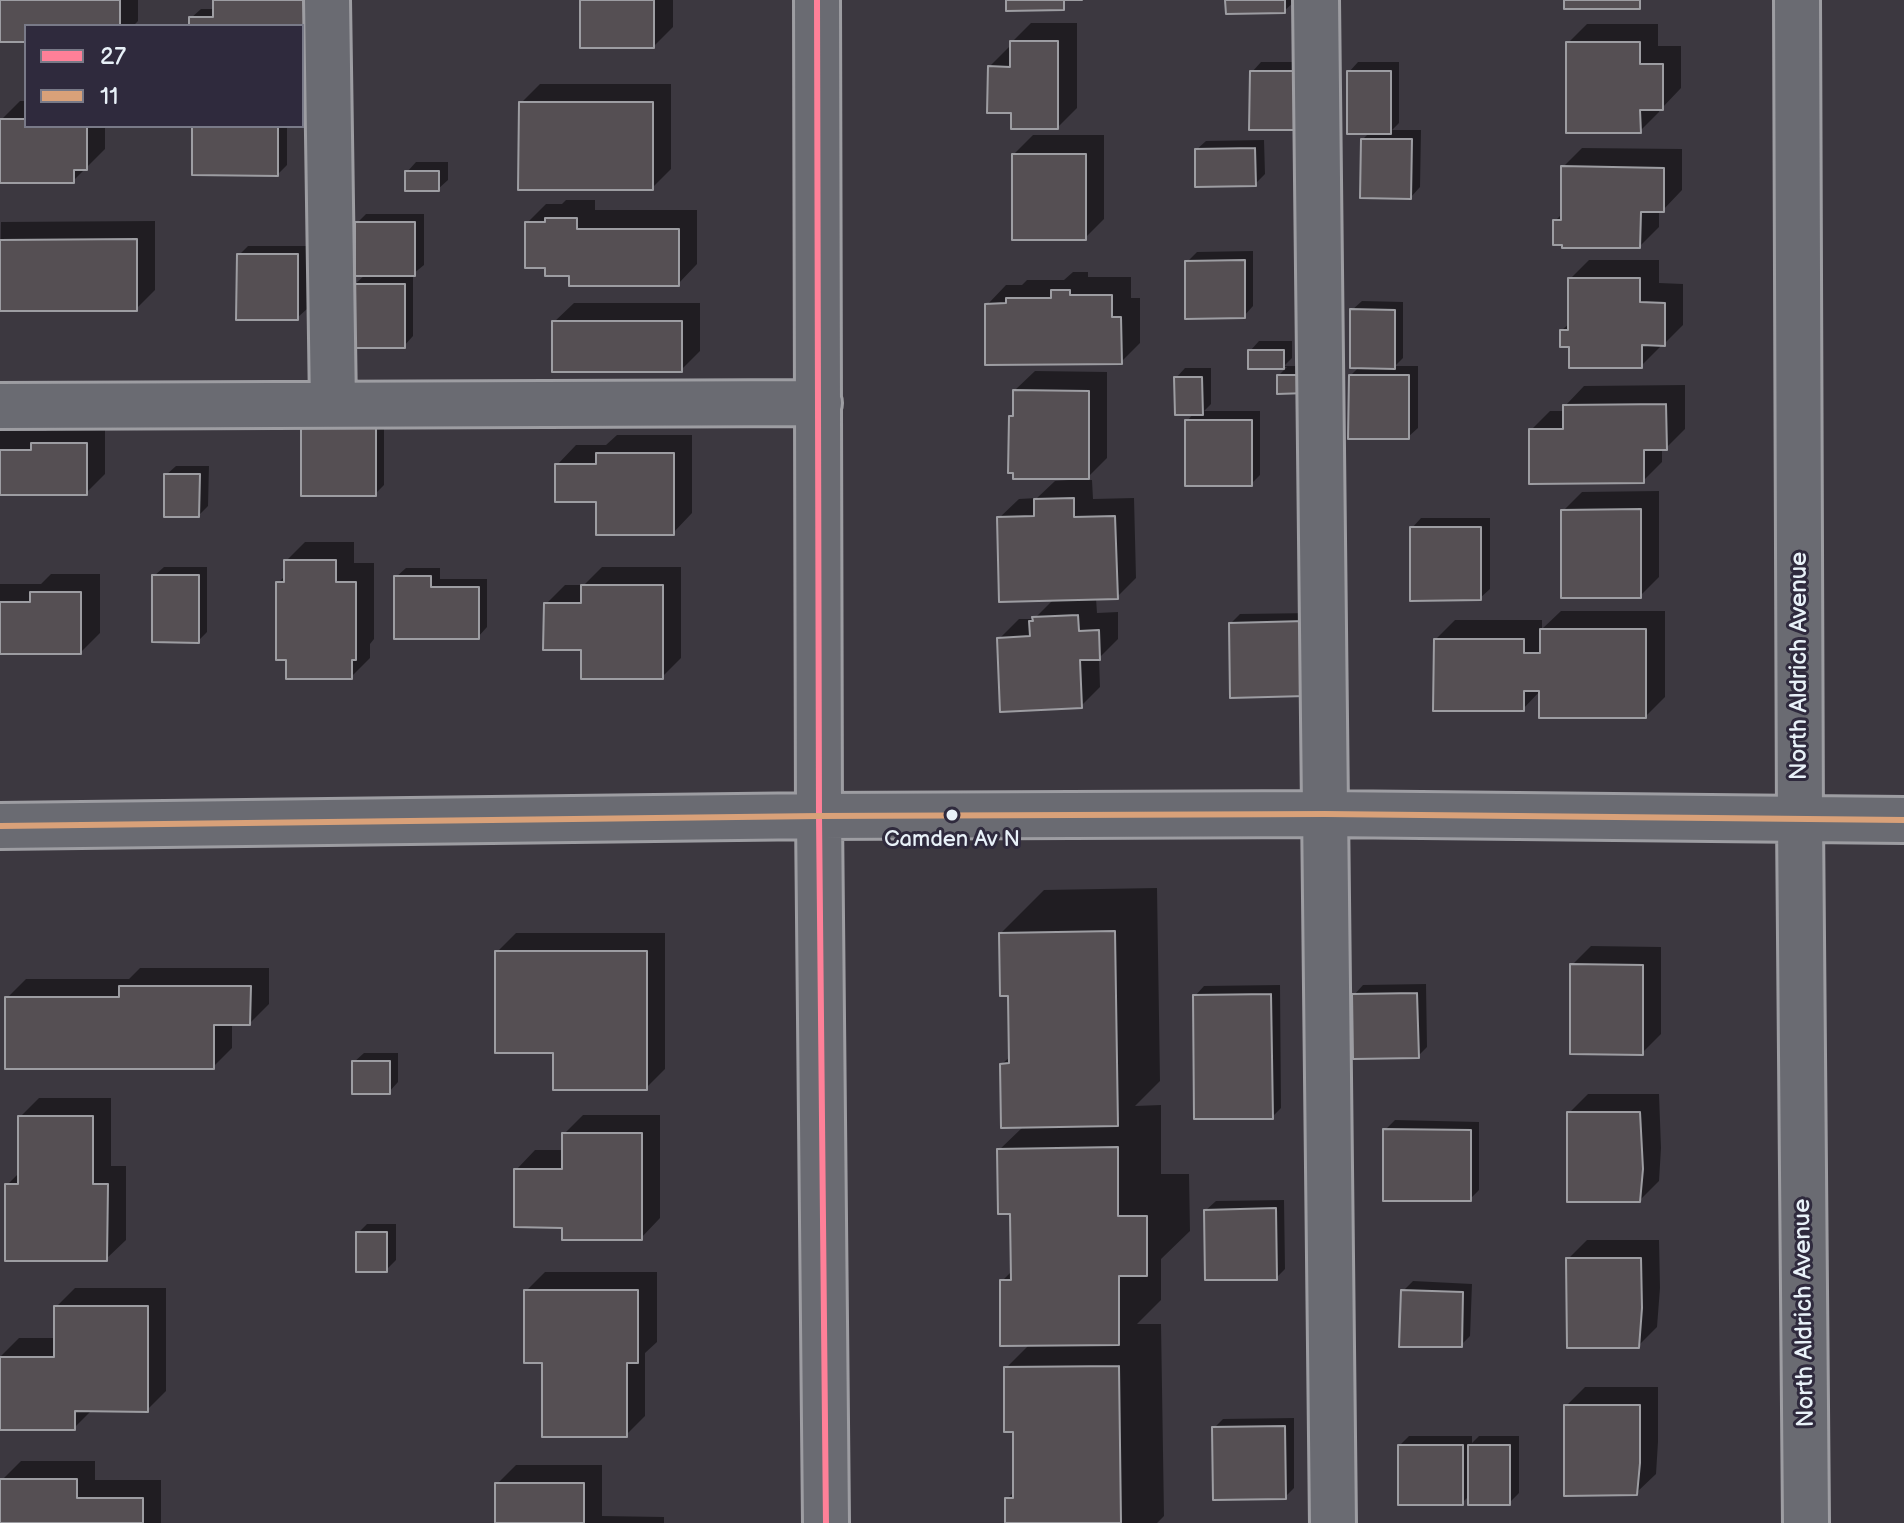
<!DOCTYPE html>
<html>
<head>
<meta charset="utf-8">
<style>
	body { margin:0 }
	#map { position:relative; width:1904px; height:1523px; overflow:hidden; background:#3c3840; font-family:"Balsamiq Sans",sans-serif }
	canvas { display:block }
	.legend { position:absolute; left:24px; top:24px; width:280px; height:104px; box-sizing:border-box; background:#2f2a3d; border:2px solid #797a88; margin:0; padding:10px 14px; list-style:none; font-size:24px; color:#e8f1f8 }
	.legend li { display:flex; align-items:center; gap:16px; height:40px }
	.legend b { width:40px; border:2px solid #797a88 }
</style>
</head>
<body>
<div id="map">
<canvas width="1904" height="1523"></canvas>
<ul class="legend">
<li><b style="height:10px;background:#ff8098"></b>27</li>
<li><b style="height:10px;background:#d9a179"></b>11</li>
</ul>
</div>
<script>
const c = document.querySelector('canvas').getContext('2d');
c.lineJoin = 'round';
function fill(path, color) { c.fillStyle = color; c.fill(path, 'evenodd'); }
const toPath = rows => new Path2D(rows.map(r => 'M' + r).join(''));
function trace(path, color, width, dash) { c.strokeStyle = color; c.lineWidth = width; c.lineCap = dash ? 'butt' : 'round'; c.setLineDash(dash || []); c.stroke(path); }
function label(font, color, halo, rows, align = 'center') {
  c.font = font + ' "Balsamiq Sans",sans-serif'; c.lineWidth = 6; c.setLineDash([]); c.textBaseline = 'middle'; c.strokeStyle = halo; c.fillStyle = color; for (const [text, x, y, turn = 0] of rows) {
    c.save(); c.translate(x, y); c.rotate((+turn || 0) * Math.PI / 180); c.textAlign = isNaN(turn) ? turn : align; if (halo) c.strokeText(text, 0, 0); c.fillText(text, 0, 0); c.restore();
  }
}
fill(toPath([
	[0,0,138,0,138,21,133,26,26,26,26,40,0,40],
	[215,0,316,0,302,54,302,26,191,26,191,18,201,9,215,9],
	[582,0,673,0,673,27,654,46],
	[1227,0,1294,0,1294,2,1284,11],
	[1031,23,1077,23,1077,108,1058,127,1013,111,990,66,1009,47,1012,47,1012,42],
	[1587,24,1658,24,1658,46,1681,46,1681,88,1662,108,1659,108,1659,112,1640,131,1568,43],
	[1261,62,1307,62,1307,119,1252,72],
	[1358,62,1399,62,1399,123,1392,130,1421,130,1420,187,1411,197,1363,139,1370,132,1349,72],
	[540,84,671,84,671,169,652,188,521,103],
	[20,101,26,101,26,126,105,126,105,149,73,181,0,125,1,120],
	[194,126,287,126,287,165,278,174],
	[1033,135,1104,135,1104,219,1085,238,1014,154],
	[1264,140,1265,174,1255,184,1196,150,1206,141],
	[1582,148,1682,149,1682,190,1663,210,1659,210,1659,227,1640,246,1555,221,1563,213,1563,167],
	[416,162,448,162,448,180,438,189,407,172],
	[566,200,595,200,595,210,697,210,697,264,678,284,571,274,547,266,527,223,546,204,562,204],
	[366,214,424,214,424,265,413,274,413,336,404,346,354,285,366,274,357,223],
	[155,221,155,290,136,309,0,309,1,222],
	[248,246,307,246,307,309,297,318,239,255],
	[1253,251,1253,306,1244,316,1187,262,1197,252],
	[1589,260,1659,260,1659,283,1683,284,1683,325,1664,344,1660,343,1660,347,1641,366,1571,345,1562,330,1570,323,1570,279],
	[1073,272,1088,272,1088,277,1131,277,1131,298,1140,298,1140,343,1121,362,987,305,1006,285,1022,285,1027,280,1064,280],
	[1362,301,1403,302,1403,358,1395,366,1418,366,1418,428,1408,437,1351,375,1360,366,1352,310],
	[574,303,700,303,700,351,681,370,554,322],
	[1259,341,1292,341,1292,358,1284,366,1315,366,1316,382,1279,375,1287,367,1250,367,1250,351],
	[1185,368,1211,368,1211,404,1204,411,1260,411,1260,475,1251,484,1187,421,1194,413,1176,378],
	[1035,371,1107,372,1107,458,1085,480,1092,480,1093,499,1134,498,1136,578,1117,597,1096,598,1097,613,1118,612,1118,639,1099,658,1100,687,1081,706,1000,638,1019,619,1034,619,1054,599,999,518,1019,499,1037,498,1055,481,1069,480,1069,477,1011,417,1015,413,1015,390],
	[1685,385,1685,429,1666,448,1662,448,1662,462,1643,481,1531,430,1550,411,1565,411,1565,406,1584,386],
	[384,418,384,485,375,494,303,494],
	[52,425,105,425,105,474,86,493,0,493,0,431,46,431],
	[617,435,692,435,692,513,673,533,598,500,557,465,576,445,606,445],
	[176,466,209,466,208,506,199,515,166,475],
	[1659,491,1659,577,1640,596,1563,511,1582,492],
	[1421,518,1490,518,1490,589,1480,598,1412,528],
	[305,542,354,542,354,563,374,563,374,639,370,644,370,658,351,677,278,583,286,575,286,561],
	[164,567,207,567,207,632,198,641,154,576],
	[602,567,681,567,681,658,662,677,583,648,546,604,565,585,584,585],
	[406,568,440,568,440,579,487,579,487,627,478,637,396,577],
	[51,574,100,574,100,633,81,652,0,652,0,584,41,584],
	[1561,611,1665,611,1665,697,1646,716,1541,690,1523,709,1436,639,1455,620,1542,620,1542,629],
	[1313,613,1315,684,1231,623,1240,614],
	[1157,888,1160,1081,1135,1106,1161,1105,1161,1174,1189,1174,1190,1231,1161,1259,1161,1300,1137,1324,1161,1324,1164,1516,1157,1523,1007,1523,1007,1499,1015,1491,1015,1430,1006,1368,1030,1344,1002,1281,1013,1270,1012,1212,999,1150,1024,1126,1002,1064,1011,1056,1010,994,1001,933,1044,890],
	[516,933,665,933,665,1069,646,1088,497,952],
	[1591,946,1661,947,1661,1034,1642,1053,1572,965],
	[140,968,269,968,269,1004,250,1023,232,1023,232,1048,213,1067,7,998,26,979,129,979],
	[1426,984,1427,1047,1418,1056,1354,995,1363,985],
	[1280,985,1281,1108,1272,1117,1195,996,1204,986],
	[364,1053,398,1053,398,1082,389,1092,354,1062],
	[1588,1094,1659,1094,1661,1148,1659,1181,1640,1200,1569,1113],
	[39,1098,111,1098,111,1166,126,1166,126,1240,106,1259,7,1185,20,1172,20,1117],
	[583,1115,660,1115,660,1218,641,1238,564,1226,516,1170,535,1150,564,1150,564,1134],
	[1395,1120,1479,1122,1479,1190,1470,1199,1385,1130],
	[1284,1200,1285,1269,1276,1278,1206,1210,1216,1201],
	[367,1224,396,1224,396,1260,386,1270,358,1233],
	[1587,1240,1659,1240,1660,1288,1657,1327,1638,1346,1568,1259],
	[545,1272,657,1272,657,1342,645,1353,645,1416,626,1435,544,1361,526,1291],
	[1413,1281,1472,1284,1470,1336,1461,1345,1403,1291],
	[75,1288,166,1288,166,1391,147,1410,92,1410,74,1428,0,1428,0,1357,19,1338,56,1338,56,1307],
	[1585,1387,1658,1387,1658,1442,1656,1474,1636,1493,1566,1406],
	[1294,1418,1294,1488,1285,1497,1214,1428,1223,1419],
	[1409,1436,1472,1436,1472,1443,1479,1436,1519,1436,1519,1493,1509,1503,1470,1495,1462,1503,1400,1445],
	[21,1461,95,1461,95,1480,161,1480,161,1523,2,1523,2,1480],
	[516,1465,602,1465,602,1516,664,1517,664,1523,497,1523,497,1484]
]), '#0007');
const building = toPath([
	[0,0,120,0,120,26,26,26,26,42,0,42,0,0],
	[213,0,307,0,307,56,302,56,302,26,189,26,189,17,213,17,213,0],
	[580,0,654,0,654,48,580,48,580,0],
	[1006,0,1082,0,1064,0,1064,10,1006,11,1006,0],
	[1225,0,1285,0,1285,13,1226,14,1225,0],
	[1564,0,1640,0,1640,9,1564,9,1564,0],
	[1010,41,1058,41,1058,129,1011,129,1011,113,987,113,988,66,1010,67,1010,41],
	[1566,42,1640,42,1640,64,1663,64,1663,110,1640,110,1641,133,1566,133,1566,42],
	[1250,71,1299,71,1299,130,1249,130,1250,71],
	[1347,71,1391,71,1391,134,1347,134,1347,71],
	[519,102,653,102,653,190,518,190,519,102],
	[0,119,26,119,26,126,87,126,87,170,74,170,74,183,0,183,0,119],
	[192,126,278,126,278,176,192,175,192,126],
	[1361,139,1412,139,1411,199,1360,198,1361,139],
	[1255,148,1256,186,1195,187,1195,149,1255,148],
	[1012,154,1086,154,1086,240,1012,240,1012,154],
	[1561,166,1664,168,1664,212,1641,212,1640,248,1562,248,1562,245,1553,245,1553,220,1561,220,1561,166],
	[405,171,439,171,439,191,405,191,405,171],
	[545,218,577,218,577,229,679,229,679,286,569,286,569,276,545,276,545,268,525,268,525,222,545,222,545,218],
	[355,222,415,222,415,276,355,276,355,222],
	[137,239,137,311,0,311,0,240,137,239],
	[237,254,298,254,298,320,236,320,237,254],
	[1245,260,1245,318,1185,319,1185,261,1245,260],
	[1568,278,1640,278,1640,302,1665,303,1665,346,1642,345,1642,368,1569,368,1569,347,1560,347,1560,330,1568,330,1568,278],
	[352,284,405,284,405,348,352,348,352,284],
	[1051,290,1070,290,1070,295,1112,295,1112,317,1121,317,1122,364,985,365,985,304,1006,303,1006,298,1051,298,1051,290],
	[1350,309,1395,310,1395,369,1350,368,1350,309],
	[552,321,682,321,682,372,552,372,552,321],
	[1248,350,1284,350,1284,369,1248,369,1248,350],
	[1277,375,1306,375,1307,393,1277,394,1277,375],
	[1349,375,1409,375,1409,439,1348,439,1349,375],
	[1174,377,1202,377,1203,415,1175,415,1174,377],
	[1013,390,1089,391,1089,479,1013,479,1013,473,1008,473,1009,416,1013,416,1013,390],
	[1666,404,1667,450,1644,450,1644,483,1529,484,1529,429,1563,429,1563,405,1666,404],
	[1185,420,1252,420,1252,486,1185,486,1185,420],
	[301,426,376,426,376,496,301,496,301,426],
	[31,443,87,443,87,495,0,495,0,450,31,450,31,443],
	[596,453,674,453,674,535,596,535,596,502,555,502,555,464,596,464,596,453],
	[164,474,200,474,199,517,164,517,164,474],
	[1074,498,1074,517,1115,516,1118,599,999,602,997,517,1034,516,1034,499,1074,498],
	[1641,509,1641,598,1561,598,1561,510,1641,509],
	[1410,527,1481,527,1481,600,1410,601,1410,527],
	[284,560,336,560,336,582,356,582,356,660,352,660,352,679,286,679,286,660,276,660,276,582,284,582,284,560],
	[152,575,199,575,199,643,152,642,152,575],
	[394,576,431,576,431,587,479,587,479,639,394,639,394,576],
	[581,585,663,585,663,679,581,679,581,650,543,650,544,603,581,603,581,585],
	[30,592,81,592,81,654,0,654,0,602,30,602,30,592],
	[1078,615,1079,631,1099,630,1100,660,1080,660,1082,708,1000,712,997,638,1030,636,1029,621,1033,621,1032,617,1078,615],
	[1305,621,1306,696,1230,698,1229,623,1305,621],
	[1540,629,1646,629,1646,718,1539,718,1539,691,1524,691,1524,711,1433,711,1434,639,1524,639,1524,653,1540,653,1540,629],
	[1115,931,1118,1126,1001,1128,1000,1064,1009,1063,1008,996,1000,996,999,933,1115,931],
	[495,951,647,951,647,1090,553,1090,553,1053,495,1053,495,951],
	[1570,964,1643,965,1643,1055,1570,1054,1570,964],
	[119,986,251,986,250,1025,214,1025,214,1069,5,1069,5,997,119,997,119,986],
	[1417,993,1419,1058,1353,1059,1352,994,1417,993],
	[1271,994,1273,1119,1194,1119,1193,995,1271,994],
	[352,1061,390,1061,390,1094,352,1094,352,1061],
	[1567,1112,1640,1112,1643,1169,1640,1202,1567,1202,1567,1112],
	[18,1116,93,1116,93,1184,108,1184,107,1261,5,1261,5,1184,18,1184,18,1116],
	[1383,1129,1471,1130,1471,1201,1383,1201,1383,1129],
	[562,1133,642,1133,642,1240,562,1240,562,1228,514,1227,514,1169,562,1169,562,1133],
	[1118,1147,1118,1216,1147,1216,1147,1276,1119,1276,1119,1345,1000,1346,1000,1280,1011,1280,1010,1214,998,1214,997,1149,1118,1147],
	[1276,1208,1277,1280,1205,1280,1204,1210,1276,1208],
	[356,1232,387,1232,387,1272,356,1272,356,1232],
	[1566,1258,1641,1258,1642,1308,1639,1348,1567,1348,1566,1258],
	[524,1290,638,1290,638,1363,627,1363,627,1437,542,1437,542,1363,524,1363,524,1290],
	[1401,1290,1463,1292,1462,1347,1399,1347,1401,1290],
	[54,1306,148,1306,148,1412,75,1411,75,1430,0,1430,0,1357,54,1357,54,1306],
	[1119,1366,1121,1523,1005,1523,1005,1498,1013,1498,1013,1432,1004,1432,1004,1367,1119,1366],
	[1564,1405,1640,1405,1640,1463,1637,1495,1564,1496,1564,1405],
	[1285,1426,1286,1499,1213,1500,1212,1427,1285,1426],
	[1398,1445,1463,1445,1463,1505,1398,1505,1398,1445],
	[1468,1445,1510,1445,1510,1505,1468,1505,1468,1445],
	[0,1479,77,1479,77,1498,143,1498,143,1523,0,1523,0,1479],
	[495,1483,584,1483,584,1523,495,1523,495,1483]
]);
fill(building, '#554f53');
trace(building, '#9d9da2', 2);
const minor = toPath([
	[327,0,333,405],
	[817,0,819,816,826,1523],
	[1316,0,1333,1523],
	[1797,0,1800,820,1806,1523],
	[0,406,819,403],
	[0,826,819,816,1325,814,1904,820]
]);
trace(minor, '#9d9da2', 50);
trace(minor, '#6a6b72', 44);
trace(toPath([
	[817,0,819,816,826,1523]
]), '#ff8098', 6);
trace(toPath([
	[0,826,819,816,1325,814,1904,820]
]), '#d9a179', 6);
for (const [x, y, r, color] of [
	[952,815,7,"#e8f1f8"]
]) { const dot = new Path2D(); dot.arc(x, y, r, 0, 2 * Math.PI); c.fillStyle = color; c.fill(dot); trace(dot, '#2f2a3d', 3); }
label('22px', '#e8f1f8', '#2f2a3d', [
	["Camden Av N",952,840]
]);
label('24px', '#e8f1f8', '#2f2a3d', [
	["North Aldrich Avenue",1800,666,-90],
	["North Aldrich Avenue",1805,1313,-91]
]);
</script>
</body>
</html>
